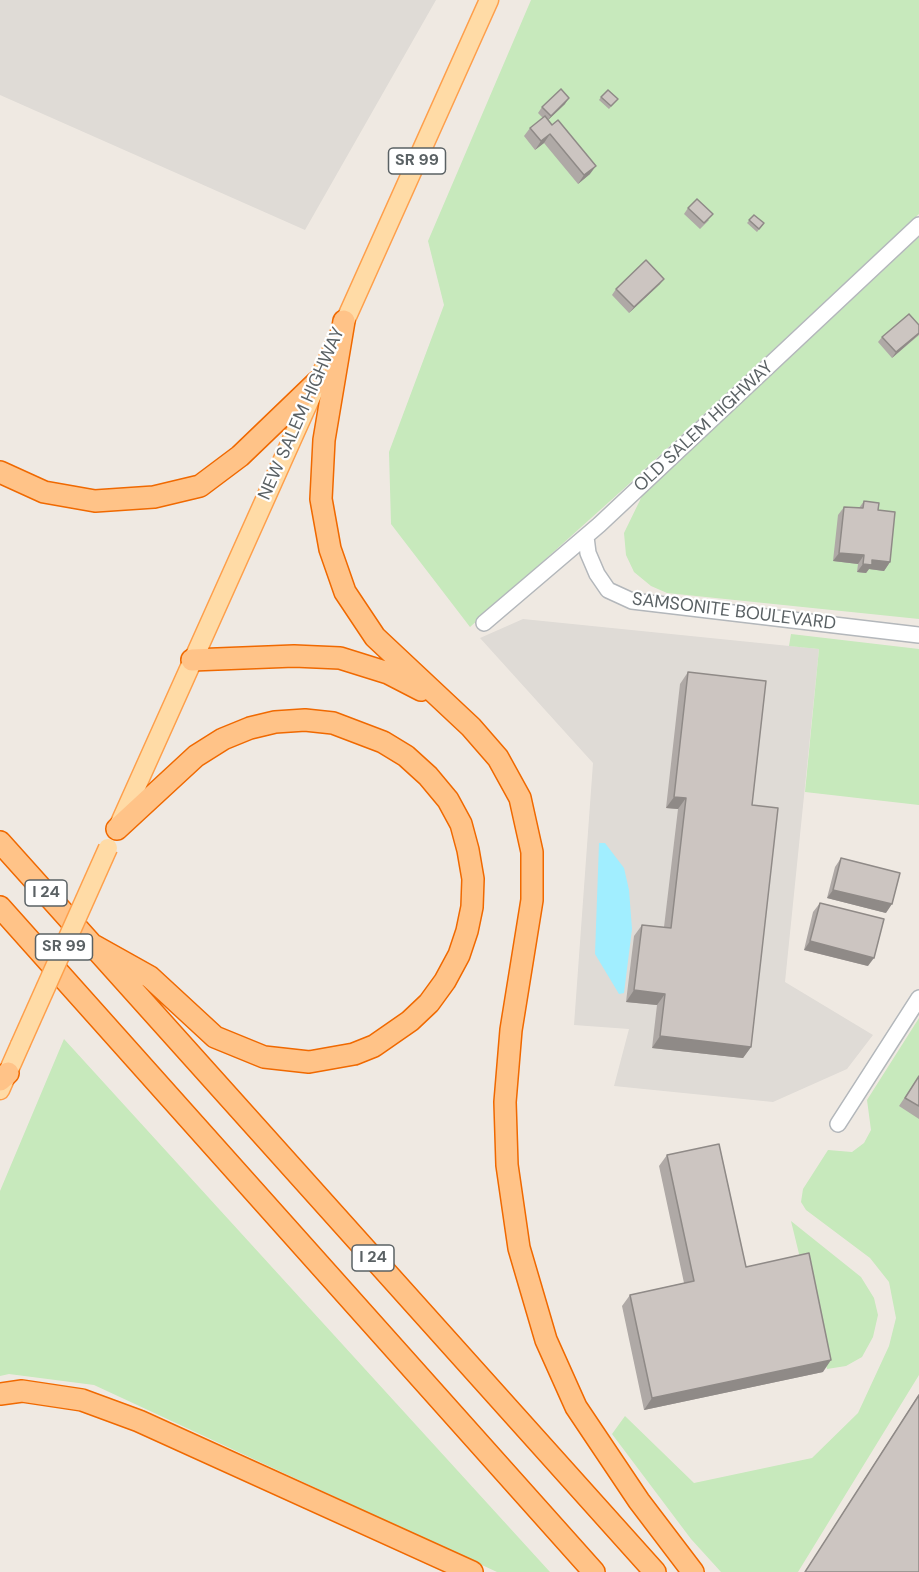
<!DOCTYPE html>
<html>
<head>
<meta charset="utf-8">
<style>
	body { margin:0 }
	canvas { display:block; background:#efe9e2 }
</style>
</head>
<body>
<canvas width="919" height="1572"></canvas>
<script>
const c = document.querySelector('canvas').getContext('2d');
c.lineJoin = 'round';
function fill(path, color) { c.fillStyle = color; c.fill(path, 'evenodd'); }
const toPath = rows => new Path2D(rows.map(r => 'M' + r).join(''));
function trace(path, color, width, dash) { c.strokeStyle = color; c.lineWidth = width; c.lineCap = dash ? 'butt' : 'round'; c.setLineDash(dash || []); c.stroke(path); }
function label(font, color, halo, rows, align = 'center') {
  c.font = font + ' "DM Sans",sans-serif'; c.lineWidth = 4.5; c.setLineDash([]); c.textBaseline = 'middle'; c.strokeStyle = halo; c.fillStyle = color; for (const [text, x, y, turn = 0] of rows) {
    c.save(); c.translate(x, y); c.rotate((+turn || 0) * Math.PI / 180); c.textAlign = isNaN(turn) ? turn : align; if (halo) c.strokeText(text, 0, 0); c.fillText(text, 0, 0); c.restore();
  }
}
fill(toPath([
	[0,0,436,0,305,230,0,95],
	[523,619,819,649,785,982,873,1035,847,1069,773,1102,614,1086,629,1029,574,1025,593,763,480,638]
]), '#dfdbd6');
fill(toPath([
	[531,0,919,0,919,214,629,484,470,627,391,524,389,452,444,305,428,241],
	[919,237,919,619,667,593,651,586,634,572,626,555,624,533,642,496],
	[791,634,919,649,919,805,805,792,819,649,789,646],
	[919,1018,919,1375,798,1572,721,1572,691,1539,612,1434,625,1416,694,1483,812,1458,858,1413,889,1346,896,1318,889,1282,870,1258,806,1210,801,1202,803,1189,828,1150,852,1152,864,1143,871,1130,867,1100],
	[64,1039,550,1572,497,1572,94,1385,9,1374,0,1376,0,1191],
	[791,1221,861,1277,874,1298,878,1315,873,1337,862,1357,846,1366,827,1369]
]), '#c7e9bc');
fill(toPath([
	[599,843,605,843,624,868,629,890,632,929,624,993,619,994,595,954]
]), '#a1eeff');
const minor = toPath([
	[586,537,588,553,597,574,608,590,632,601,919,635],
	[484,623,599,525,919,225],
	[838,1124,919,998]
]);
const major = toPath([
	[119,825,489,0],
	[0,1090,20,1045]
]);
const highway = toPath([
	[344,321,324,440,321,499,330,549,345,592,375,637,471,727,498,758,520,798,532,852,532,900,511,1030,505,1102,507,1165,519,1248,546,1340,576,1407,639,1501,693,1572],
	[0,472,44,492,95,501,154,497,200,486,240,456,317,382],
	[192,660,294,656,340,658,388,673,421,690],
	[0,842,655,1572],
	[0,907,594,1572],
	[91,944,150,977,215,1037,264,1057,309,1062,354,1054,374,1046,410,1021,429,1003,445,981,459,955,467,931,472,907,473,879,468,850,461,824,448,800,428,776,406,756,383,742,333,723,305,720,275,722,250,728,223,739,196,756,117,829],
	[0,1080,8,1073],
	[0,1394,22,1391,82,1400,139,1421,472,1572]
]);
trace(minor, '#b3b7bb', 18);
trace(major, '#fe9f4b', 21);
trace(highway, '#f06900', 24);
trace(minor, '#fff', 15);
trace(major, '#ffdba6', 18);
trace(highway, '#ffc388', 21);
const majorBridge = toPath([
	[20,1045,108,848]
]);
trace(majorBridge, '#fe9f4b', 21, []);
trace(majorBridge, '#ffdba6', 18);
fill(toPath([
	[601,97,618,99,609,109,599,100],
	[565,104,548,120,590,174,578,184,544,143,535,150,524,136,530,128,543,118,538,113,542,107],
	[688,208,709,220,700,229,684,214],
	[754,215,764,223,757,232,747,223],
	[660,284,629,313,612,295,616,289],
	[919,325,919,335,892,358,878,342,882,337],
	[864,501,878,510,890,562,884,571,869,569,866,573,857,572,858,564,833,561,838,515,844,507,859,508],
	[688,672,752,805,751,1047,743,1058,652,1048,657,1005,626,1002,634,936,642,925,664,927,678,809,666,808,680,684],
	[841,858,886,913,827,898,835,867],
	[820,903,868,966,804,950,813,912],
	[919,1076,919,1119,899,1106],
	[667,1155,746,1267,823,1372,644,1410,622,1306,630,1295,684,1283,659,1166],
	[919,1394,919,1572,805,1572]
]), '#afa9a6');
fill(toPath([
	[569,98,565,104,546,122,551,116],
	[550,134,544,143,535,150,541,141],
	[596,166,590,174,578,184,584,175],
	[664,279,660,284,629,313,634,307],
	[919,333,918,335,892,358,896,352],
	[839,553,864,555,858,564,833,561],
	[872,560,890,562,884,571,869,569,866,573,857,572,863,564],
	[674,797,686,798,678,809,666,808],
	[833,890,892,904,886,913,827,898],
	[810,941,874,958,868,966,804,950],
	[634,990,665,994,657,1005,626,1002],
	[660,1036,751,1047,743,1058,652,1048],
	[831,1360,823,1372,644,1410,652,1398]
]), '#8f8a87');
const building = toPath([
	[561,89,569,98,551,116,542,107,561,89],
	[608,90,618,99,611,106,601,97,608,90],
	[545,116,552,125,558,120,596,166,584,175,550,134,541,141,530,128,545,116],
	[697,199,713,214,704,223,688,208,697,199],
	[754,215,764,223,759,229,749,220,754,215],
	[646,260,664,279,634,307,616,289,646,260],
	[909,314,919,325,919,333,896,352,882,337,909,314],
	[864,501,879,503,878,510,895,512,890,562,872,560,872,565,863,564,864,555,839,553,844,507,863,508,864,501],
	[688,672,766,681,752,805,778,808,751,1047,660,1036,665,994,634,990,642,925,671,928,686,798,674,797,688,672],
	[841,858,900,873,892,904,833,890,841,858],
	[820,903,884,919,874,958,810,941,820,903],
	[919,1076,919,1106,905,1098,919,1076],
	[719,1144,746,1267,809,1253,831,1360,652,1398,630,1295,694,1281,667,1155,719,1144],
	[919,1395,919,1572,805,1572,919,1395]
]);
fill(building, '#ccc5c1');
trace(building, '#8f8a87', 1.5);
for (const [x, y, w] of [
	[417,161,57],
	[46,893,42],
	[64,947,57],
	[373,1258,42]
]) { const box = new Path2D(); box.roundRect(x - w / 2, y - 13, w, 26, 4.5); c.fillStyle = '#fff'; c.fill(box); trace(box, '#5a6164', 1.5); }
label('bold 16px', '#5a6164', null, [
	["SR 99",417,161],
	["I 24",46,893],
	["SR 99",64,947],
	["I 24",373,1258]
]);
label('18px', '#5a6164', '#fff', [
	["NEW SALEM HIGHWAY",302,414,-66],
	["OLD SALEM HIGHWAY",704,427,-43],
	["SAMSONITE BOULEVARD",734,612,7]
]);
</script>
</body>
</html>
